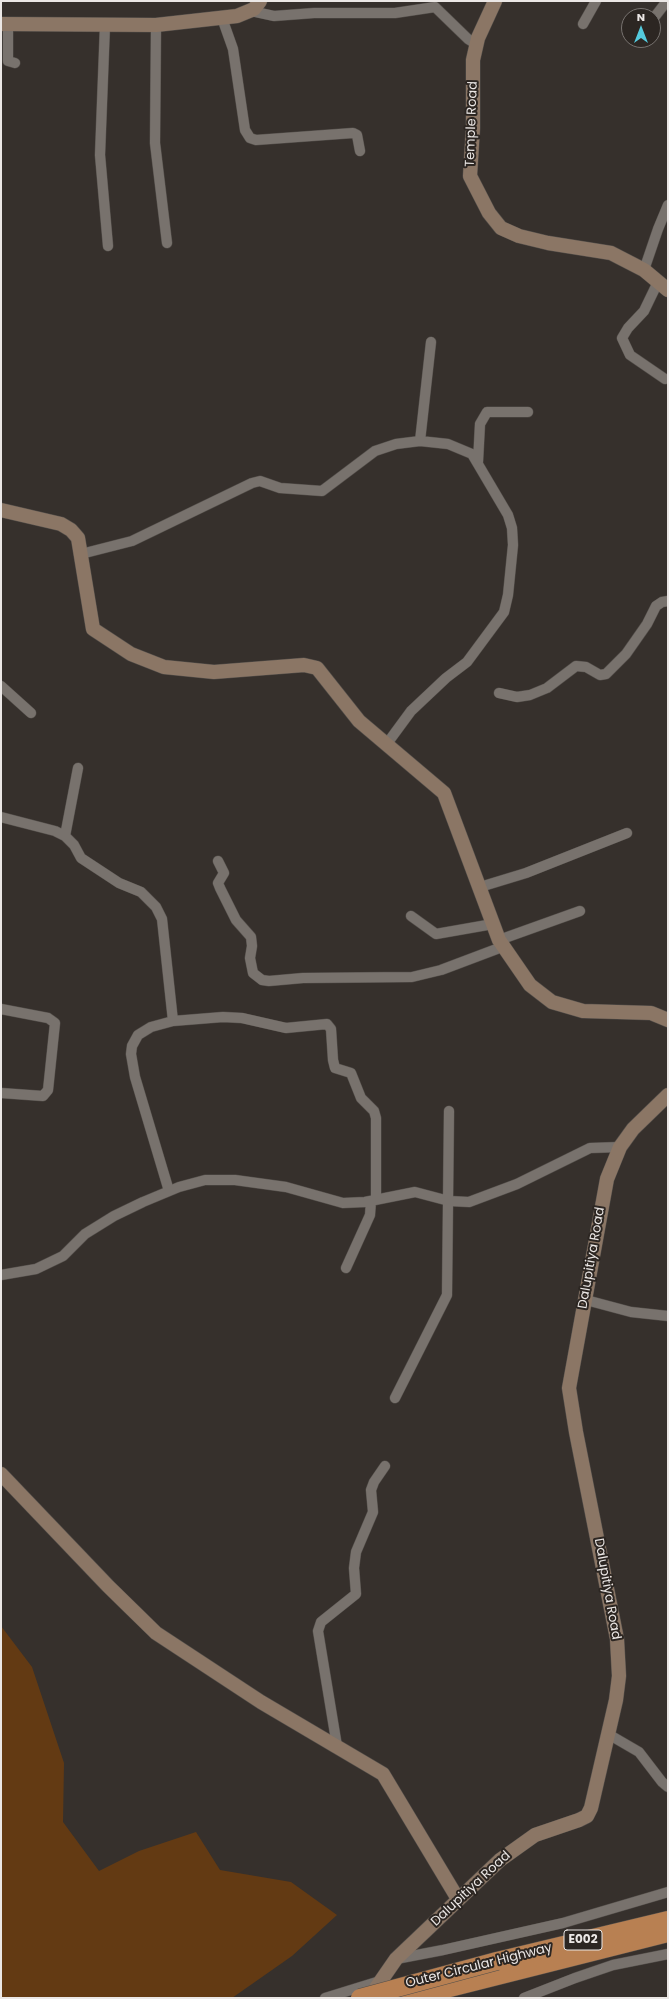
<!DOCTYPE html>
<html>
<head>
<meta charset="utf-8">
<style>
	body { margin:0 }
	#map { position:relative; width:669px; height:1999px; overflow:hidden; background:#36302c; font-family:Poppins,sans-serif }
	canvas { display:block }
	.frame { position:absolute; inset:0; border:2px solid #ebe7e5; pointer-events:none }
	.north { position:absolute; left:621px; top:8px; width:40px; height:40px; box-sizing:border-box; background:#2c2622; border:1px solid #787370; border-radius:50%; rotate:0deg; font-size:11px; font-weight:700; line-height:16px; text-align:center; color:#ebe7e5 }
	.north::after { content:''; display:block; margin:auto; width:14px; height:18px; background:#54cadd; clip-path:polygon(50% 0,100% 100%,50% 72%,0 100%) }
</style>
</head>
<body>
<div id="map">
<canvas width="669" height="1999"></canvas>
<div class="frame"></div>
<div class="north">N</div>
</div>
<script>
const c = document.querySelector('canvas').getContext('2d');
c.lineJoin = 'round';
function fill(path, color) { c.fillStyle = color; c.fill(path, 'evenodd'); }
const toPath = rows => new Path2D(rows.map(r => 'M' + r).join(''));
function trace(path, color, width, dash) { c.strokeStyle = color; c.lineWidth = width; c.lineCap = dash ? 'butt' : 'round'; c.setLineDash(dash || []); c.stroke(path); }
function label(font, color, halo, rows, align = 'center') {
  c.font = font + ' Poppins,sans-serif'; c.lineWidth = 4; c.setLineDash([]); c.textBaseline = 'middle'; c.strokeStyle = halo; c.fillStyle = color; for (const [text, x, y, turn = 0] of rows) {
    c.save(); c.translate(x, y); c.rotate((+turn || 0) * Math.PI / 180); c.textAlign = isNaN(turn) ? turn : align; if (halo) c.strokeText(text, 0, 0); c.fillText(text, 0, 0); c.restore();
  }
}
fill(toPath([
	[1,1626,32,1667,64,1763,63,1822,99,1871,139,1851,196,1832,220,1870,291,1882,337,1915,292,1956,232,1998,1,1998]
]), '#633a13');
const street = toPath([
	[251,11,274,16,314,13,395,13,435,7,468,39,476,44],
	[222,18,233,49,245,130,250,138,256,140,353,133,357,135,360,151],
	[653,19,667,1],
	[8,23,8,61,15,63],
	[583,24,596,1],
	[105,25,100,155,108,246],
	[156,25,155,143,167,243],
	[644,270,658,229,668,205],
	[658,282,644,311,628,328,622,338,630,355,665,379],
	[420,441,431,342],
	[478,462,480,424,487,412,528,412],
	[81,554,132,541,252,483,260,481,280,488,322,491,375,451,396,444,420,441,448,444,472,454,508,515,512,528,513,545,508,595,504,612,467,662,446,678,411,711,386,745],
	[1,686,31,713],
	[499,693,517,697,530,695,547,688,576,666,586,667,600,675,606,674,626,654,647,624,656,606,662,602,668,601],
	[1,817,55,831,65,836,74,845,81,858,119,883,141,892,156,907,162,919,173,1021],
	[65,836,78,768],
	[218,861,224,873,218,883,220,888,236,920,251,937,252,946,250,958,253,973,262,980,269,981,303,978,412,977,441,970,502,947],
	[480,887,526,873,627,833],
	[411,916,436,934,493,924],
	[499,940,580,911],
	[1,1009,48,1018,55,1023,48,1090,43,1096,1,1093],
	[169,1191,135,1077,131,1054,132,1046,138,1035,151,1027,173,1021,223,1017,242,1018,286,1028,327,1024,331,1029,333,1060,335,1068,351,1073,361,1098,374,1111,376,1118,376,1200],
	[346,1268,370,1215,371,1201],
	[1,1275,36,1269,63,1256,85,1234,114,1216,143,1202,179,1187,205,1180,235,1180,286,1187,343,1203,365,1202,415,1192,449,1201,469,1202,517,1184,590,1148,620,1147],
	[586,1300,631,1312,668,1316],
	[395,1398,447,1295,449,1111],
	[608,1734,639,1752,662,1782,668,1787],
	[337,1746,318,1631,321,1622,356,1594,354,1568,356,1552,373,1512,371,1490,374,1482,385,1466],
	[396,1959,443,1950,563,1923,668,1892],
	[325,1998,380,1981],
	[524,1998,575,1978,613,1965,668,1954]
]);
const secondary = toPath([
	[495,1,478,38,473,60,473,128,470,176,489,213,501,228,519,236,548,243,611,253,644,270,668,290],
	[1,24,156,25,237,16,254,9,260,1],
	[1,510,61,524,71,530,78,538,93,629,131,654,164,667,214,672,304,665,317,668,359,721,444,793,499,940,530,985,552,1002,583,1011,651,1013,668,1020],
	[1,1474,108,1586,156,1633,261,1702,383,1774,458,1899],
	[369,1998,396,1959,500,1860,535,1835,579,1820,587,1816,591,1808,616,1700,619,1676,617,1639,576,1432,569,1388,607,1179,620,1147,633,1129,668,1095]
]);
const highway = toPath([
	[497,1961,668,1920],
	[410,1998,668,1933]
]);
trace(street, '#534e4a', 11);
trace(secondary, '#534e4a', 15);
trace(highway, '#534e4a', 19);
trace(street, '#78726d', 10);
trace(secondary, '#8b7665', 14);
trace(highway, '#b88052', 18);
const highwayBridge = toPath([
	[360,1998,497,1961]
]);
trace(highwayBridge, '#534e4a', 19, []);
trace(highwayBridge, '#b88052', 18);
for (const [x, y, w] of [
	[583,1940,38]
]) { const box = new Path2D(); box.roundRect(x - w / 2, y - 10, w, 20, 3); c.fillStyle = '#2c2622'; c.fill(box); trace(box, '#ebe7e5', 1); }
label('bold 12px', '#ebe7e5', null, [
	["E002",583,1940]
]);
label('13px', '#ebe7e5', '#2c2622', [
	["Temple Road",472,124,-88],
	["Dalupitiya Road",592,1258,-80],
	["Dalupitiya Road",607,1589,80],
	["Dalupitiya Road",471,1889,-43],
	["Outer Circular Highway",479,1966,-14]
]);
</script>
</body>
</html>
